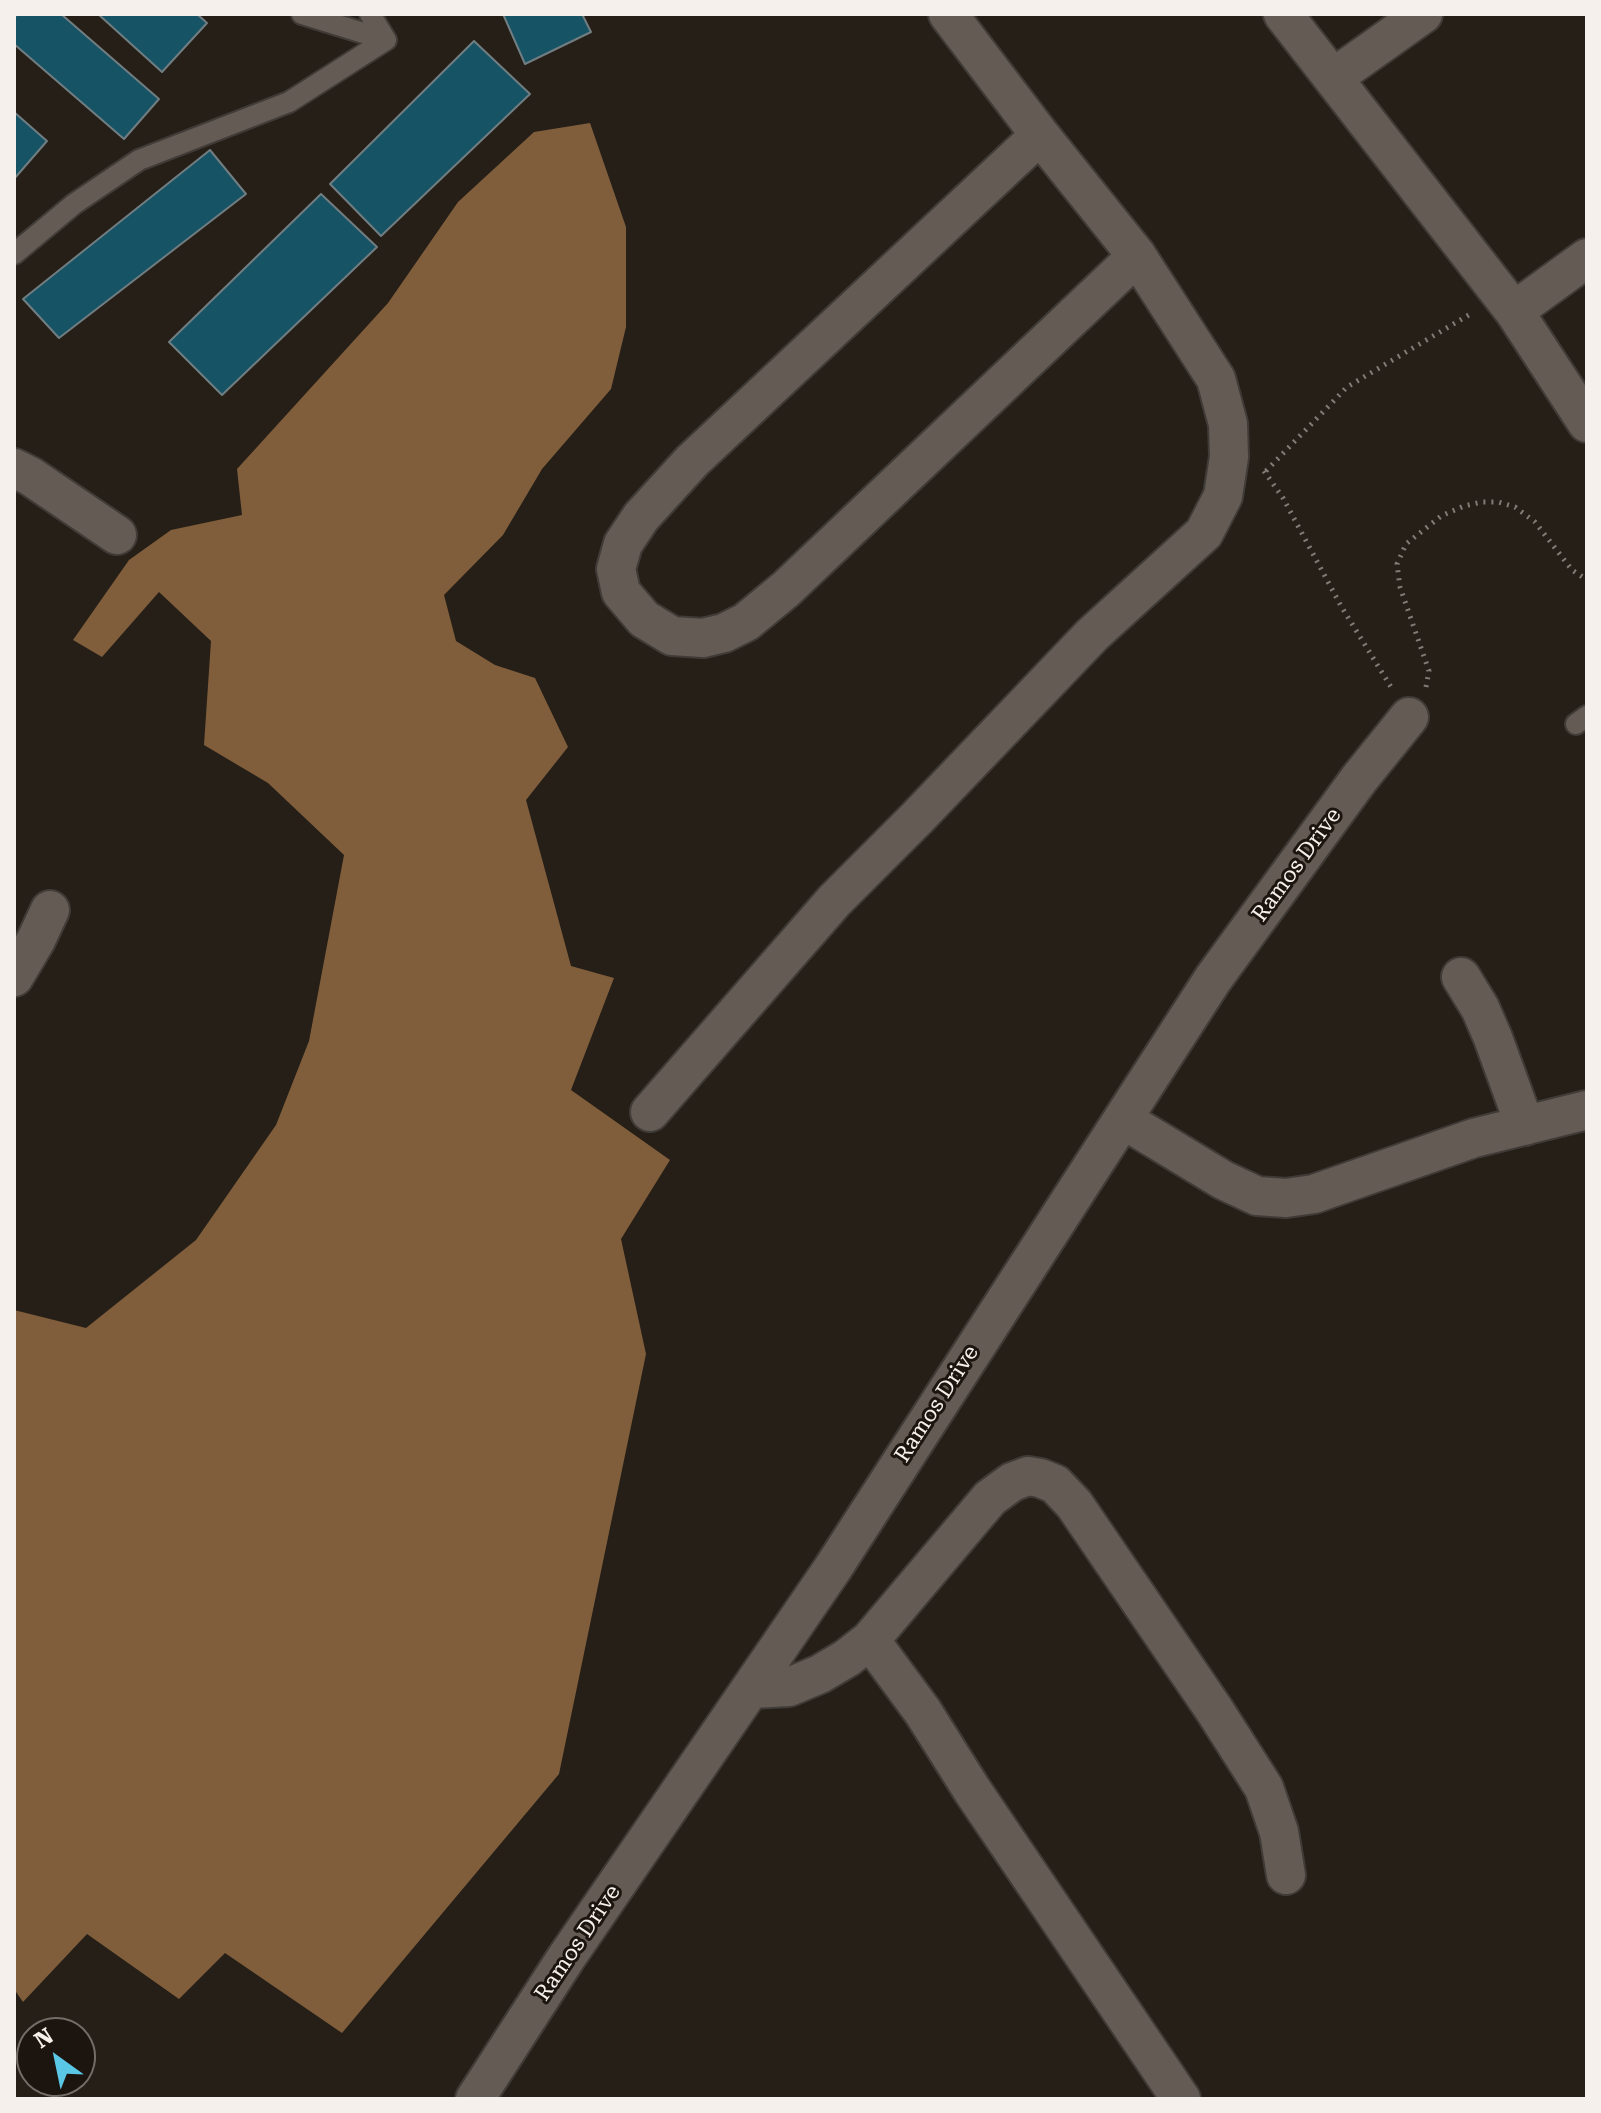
<!DOCTYPE html>
<html>
<head>
<meta charset="utf-8">
<style>
	body { margin:0 }
	#map { position:relative; width:1601px; height:2113px; overflow:hidden; background:#251f18; font-family:"Roboto Serif",serif }
	canvas { display:block }
	.frame { position:absolute; inset:0; border:16px solid #f5f0ec; pointer-events:none }
	.north { position:absolute; left:16px; top:2017px; width:80px; height:80px; box-sizing:border-box; background:#1c150f; border:2px solid #736d67; border-radius:50%; rotate:327deg; font-size:22px; font-weight:700; line-height:32px; text-align:center; color:#f5f0ec }
	.north::after { content:''; display:block; margin:auto; width:28px; height:36px; background:#5bc7e7; clip-path:polygon(50% 0,100% 100%,50% 72%,0 100%) }
</style>
</head>
<body>
<div id="map">
<canvas width="1601" height="2113"></canvas>
<div class="frame"></div>
<div class="north">N</div>
</div>
<script>
const c = document.querySelector('canvas').getContext('2d');
c.lineJoin = 'round';
function fill(path, color) { c.fillStyle = color; c.fill(path, 'evenodd'); }
const toPath = rows => new Path2D(rows.map(r => 'M' + r).join(''));
function trace(path, color, width, dash) { c.strokeStyle = color; c.lineWidth = width; c.lineCap = dash ? 'butt' : 'round'; c.setLineDash(dash || []); c.stroke(path); }
function label(font, color, halo, rows, align = 'center') {
  c.font = font + ' "Roboto Serif",serif'; c.lineWidth = 6; c.setLineDash([]); c.textBaseline = 'middle'; c.strokeStyle = halo; c.fillStyle = color; for (const [text, x, y, turn = 0] of rows) {
    c.save(); c.translate(x, y); c.rotate((+turn || 0) * Math.PI / 180); c.textAlign = isNaN(turn) ? turn : align; if (halo) c.strokeText(text, 0, 0); c.fillText(text, 0, 0); c.restore();
  }
}
fill(toPath([
	[590,123,626,227,626,327,611,389,542,469,503,535,444,595,456,641,495,665,535,678,568,747,526,800,571,966,614,978,571,1090,670,1160,621,1239,646,1354,559,1774,342,2033,225,1953,179,1999,87,1934,23,2002,14,1989,14,1310,86,1328,196,1240,276,1125,309,1041,344,855,268,783,204,745,211,641,159,592,102,657,73,640,129,560,171,530,242,515,237,469,388,303,458,202,534,132]
]), '#805e3b');
const building = toPath([
	[17,14,61,14,159,99,124,139,14,44,14,18,17,14],
	[98,14,197,14,207,23,162,72,98,14],
	[503,14,582,14,591,32,525,64,503,14],
	[474,41,530,94,381,236,330,184,474,41],
	[14,112,47,141,14,179,14,112],
	[210,150,246,194,59,338,23,299,210,150],
	[321,194,377,247,222,395,169,342,321,194]
]);
fill(building, '#165465');
trace(building, '#717d81', 2);
const service = toPath([
	[302,14,386,40],
	[14,254,74,204,139,160,289,102,386,40,370,14],
	[1576,724,1587,716]
]);
const minor = toPath([
	[1283,14,1514,311,1587,423],
	[1333,78,1423,14],
	[1040,135,692,461,641,517,623,544,616,569,621,592,644,619,672,636,703,638,724,633,746,622,786,589,1137,256],
	[1514,311,1587,258],
	[14,468,30,476,117,535],
	[14,977,36,940,50,910],
	[1461,977,1480,1008,1493,1038,1525,1126],
	[650,1112,834,901,917,818,1092,635,1204,533,1223,496,1229,457,1228,424,1216,379,1137,256,1040,135,948,14],
	[1124,1120,1223,1180,1257,1196,1286,1198,1314,1194,1474,1138,1587,1110],
	[870,1640,923,1712,972,1790,1181,2099],
	[752,1689,789,1687,820,1674,847,1658,870,1640,990,1498,1012,1482,1028,1476,1040,1478,1055,1484,1074,1504,1215,1711,1264,1788,1279,1832,1286,1875],
	[475,2099,566,1958,833,1568,1213,979,1359,779,1409,717]
]);
trace(service, '#413b37', 24);
trace(minor, '#413b37', 42);
trace(toPath([
	[1264,471,1283,498,1341,606,1391,687],
	[1266,471,1347,387,1472,313],
	[1426,687,1429,671,1400,587,1397,564,1406,544,1441,516,1464,506,1482,502,1498,502,1515,507,1535,522,1572,570,1587,580]
]), '#817b75', 5, [2, 6]);
trace(service, '#645c54', 20);
trace(minor, '#645c54', 38);
label('22px', '#f5f0ec', '#1c150f', [
	["Ramos Drive",1297,865,-54],
	["Ramos Drive",937,1404,-57],
	["Ramos Drive",578,1943,-56]
]);
</script>
</body>
</html>
